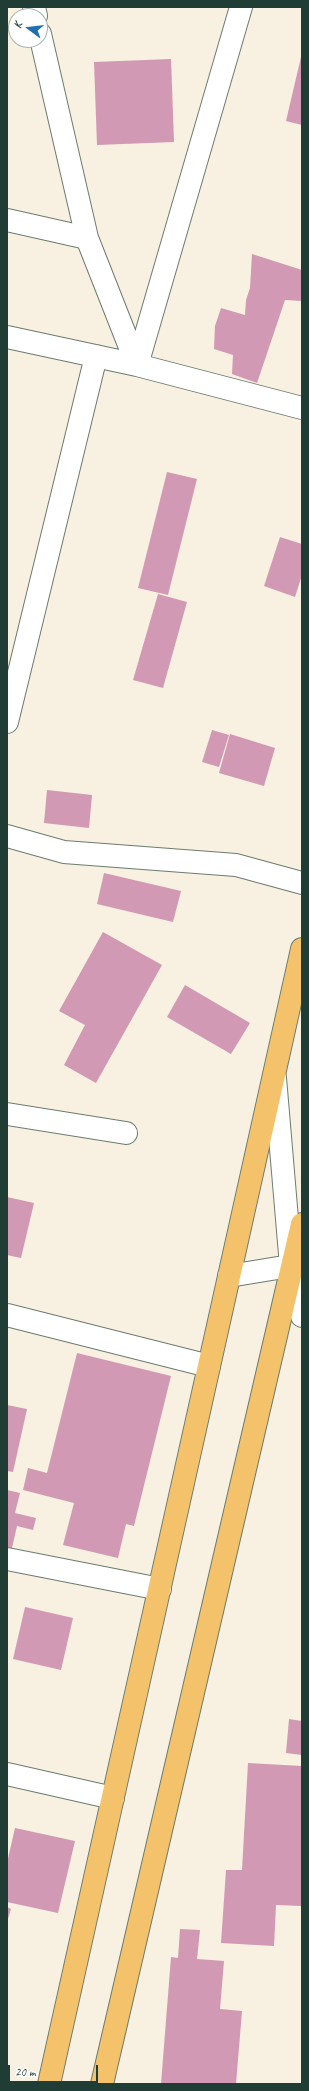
<!DOCTYPE html>
<html>
<head>
<meta charset="utf-8">
<style>
	body { margin:0 }
	#map { position:relative; width:309px; height:2091px; overflow:hidden; background:#f8f0e0; font-family:Caveat,sans-serif }
	canvas { display:block }
	.frame { position:absolute; inset:0; border:8px solid #1f3d34; pointer-events:none }
	.north { position:absolute; left:8px; top:8px; width:40px; height:40px; box-sizing:border-box; background:#fff; border:1px solid #a5b1ae; border-radius:50%; rotate:285deg; font-size:11px; font-weight:700; line-height:16px; text-align:center; color:#1f3d34 }
	.north::after { content:''; display:block; margin:auto; width:14px; height:18px; background:#1f6fb2; clip-path:polygon(50% 0,100% 100%,50% 72%,0 100%) }
	.scale { position:absolute; left:8px; top:2065px; width:90px; height:18px; box-sizing:border-box; border:2px solid #1f3d34; border-top:0; padding-left:5px; font-size:12px; line-height:14px; white-space:nowrap; color:#1f3d34; -webkit-text-stroke:3px #fff; paint-order:stroke }
</style>
</head>
<body>
<div id="map">
<canvas width="309" height="2091"></canvas>
<div class="frame"></div>
<div class="north">K</div>
<div class="scale">20 m</div>
</div>
<script>
const c = document.querySelector('canvas').getContext('2d');
c.lineJoin = 'round';
function fill(path, color) { c.fillStyle = color; c.fill(path, 'evenodd'); }
const toPath = rows => new Path2D(rows.map(r => 'M' + r).join(''));
function trace(path, color, width, dash) { c.strokeStyle = color; c.lineWidth = width; c.lineCap = dash ? 'butt' : 'round'; c.setLineDash(dash || []); c.stroke(path); }
fill(toPath([
	[301,57,302,57,302,125,286,121],
	[171,59,174,142,97,145,94,62],
	[252,254,302,270,302,301,285,300,257,383,232,374,233,355,214,349,215,326,221,308,245,315,246,300,250,288],
	[167,472,197,479,168,595,138,588],
	[280,537,302,544,302,575,295,597,264,586],
	[158,594,187,602,163,688,133,680],
	[212,730,229,735,219,767,202,762],
	[230,734,275,748,264,786,219,773],
	[47,790,92,795,89,828,44,823],
	[104,873,181,891,173,922,97,904],
	[103,932,162,965,96,1083,64,1065,85,1025,59,1011],
	[185,985,250,1023,231,1054,167,1017],
	[7,1197,34,1203,21,1258,7,1255],
	[77,1353,171,1376,134,1526,126,1524,118,1558,63,1545,74,1503,23,1490,28,1468,47,1473],
	[7,1405,27,1409,13,1472,7,1471],
	[7,1490,20,1493,15,1513,36,1518,33,1530,17,1526,12,1548,7,1547],
	[25,1607,73,1618,61,1670,13,1659],
	[289,1719,302,1721,302,1755,286,1753],
	[248,1763,302,1766,302,1906,276,1905,274,1946,221,1943,226,1870,242,1870],
	[15,1828,75,1841,58,1913,7,1902,7,1863],
	[7,1907,11,1909,7,1922],
	[180,1929,200,1930,197,1959,224,1961,220,2009,242,2011,236,2084,161,2084,171,1957,178,1958]
]), '#d199b4');
const minor = toPath([
	[34,7,36,16],
	[40,34,87,238,137,365,302,408],
	[7,220,87,238],
	[7,337,137,365,241,7],
	[7,722,96,356],
	[7,836,64,852,236,865,302,883],
	[275,1078,291,1266,302,1316],
	[7,1114,126,1133],
	[229,1276,302,1264],
	[7,1315,209,1366],
	[7,1559,160,1589],
	[7,1774,113,1798]
]);
const major = toPath([
	[49,2084,302,949],
	[102,2084,302,1224]
]);
trace(minor, '#6b7c70', 24);
trace(major, '#6b7c70', 24);
trace(minor, '#fff', 22);
trace(major, '#f3c26a', 22);
</script>
</body>
</html>
